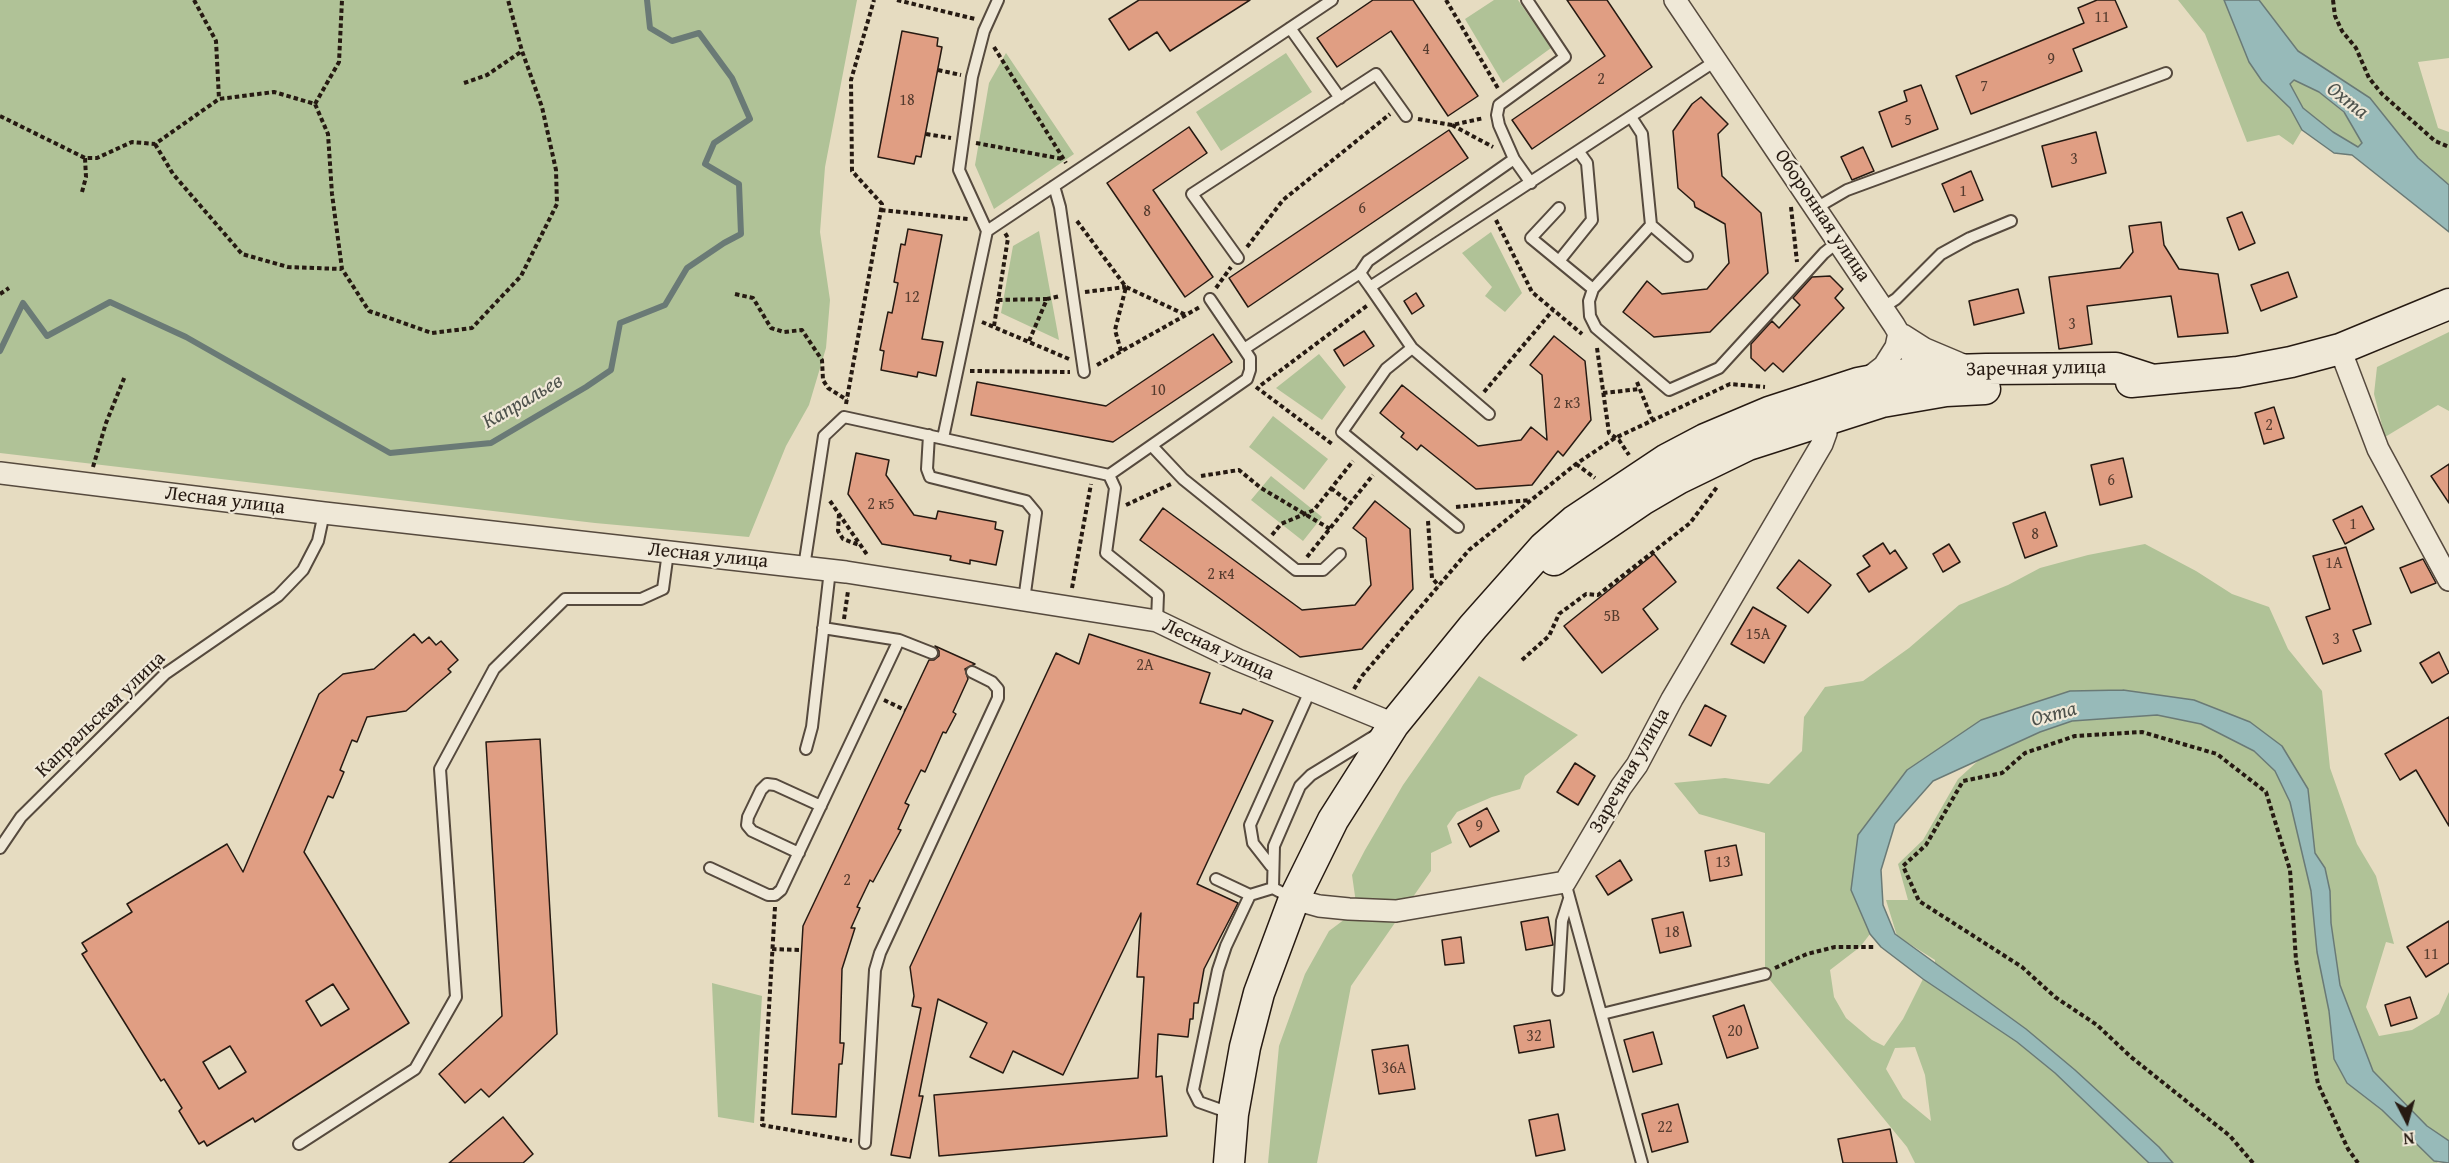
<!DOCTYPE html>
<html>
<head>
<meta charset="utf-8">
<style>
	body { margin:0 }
	#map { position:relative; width:2449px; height:1163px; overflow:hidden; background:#e6dcc1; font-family:"Gentium Book Plus",serif }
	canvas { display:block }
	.north { position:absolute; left:2377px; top:1091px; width:60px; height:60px; -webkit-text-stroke:4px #efe8d7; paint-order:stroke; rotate:174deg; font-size:16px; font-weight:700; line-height:24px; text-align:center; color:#261a12 }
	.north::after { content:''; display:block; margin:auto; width:21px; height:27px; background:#261a12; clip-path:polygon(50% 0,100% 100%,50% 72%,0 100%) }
</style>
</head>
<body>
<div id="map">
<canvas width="2449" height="1163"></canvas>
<div class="north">N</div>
</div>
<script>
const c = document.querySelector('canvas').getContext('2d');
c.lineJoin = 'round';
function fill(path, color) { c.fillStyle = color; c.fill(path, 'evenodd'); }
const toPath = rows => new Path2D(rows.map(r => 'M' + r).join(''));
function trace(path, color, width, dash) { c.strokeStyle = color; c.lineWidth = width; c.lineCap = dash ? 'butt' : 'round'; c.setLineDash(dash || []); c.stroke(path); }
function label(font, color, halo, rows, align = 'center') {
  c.font = font + ' "Gentium Book Plus",serif'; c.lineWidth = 4.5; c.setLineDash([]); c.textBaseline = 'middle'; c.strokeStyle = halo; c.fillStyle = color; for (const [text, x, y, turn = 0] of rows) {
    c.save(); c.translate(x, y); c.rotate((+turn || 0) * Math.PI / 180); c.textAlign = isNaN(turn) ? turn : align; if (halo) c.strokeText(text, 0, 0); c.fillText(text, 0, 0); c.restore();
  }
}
fill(toPath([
	[0,0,857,0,825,167,820,232,830,300,826,348,809,405,786,446,749,537,595,523,0,453],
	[1494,0,1518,0,1551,48,1503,83,1465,19],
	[2178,0,2224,0,2249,62,2262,81,2290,108,2302,130,2293,145,2279,135,2247,142,2205,34],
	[2259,0,2449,0,2449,58,2418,62,2438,128,2449,132,2449,185,2418,158,2370,98,2298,51],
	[1006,53,1074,154,994,209,975,165,989,83],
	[1286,53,1312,92,1221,151,1196,112],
	[2294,80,2319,92,2344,113,2362,143,2358,147,2333,132,2303,108,2290,84],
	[1039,231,1059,340,1001,313,1013,246],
	[1491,232,1522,293,1505,312,1485,296,1492,287,1462,253],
	[2449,332,2449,411,2438,405,2385,437,2374,394,2377,367],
	[1319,354,1346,387,1322,420,1276,388],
	[1273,416,1328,459,1304,490,1249,447],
	[1271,476,1322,517,1303,541,1251,500],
	[2145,544,2196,571,2232,594,2269,607,2288,649,2322,691,2330,768,2357,844,2376,876,2394,944,2386,942,2366,1007,2379,1036,2412,1030,2439,1014,2449,992,2449,1141,2427,1126,2373,1071,2340,985,2331,923,2330,891,2325,868,2315,853,2308,789,2194,700,2123,690,2070,691,1907,770,1851,890,1870,934,1860,947,1830,970,1834,997,1846,1018,1872,1040,1884,1046,1903,1019,1923,979,1945,992,1935,971,1935,960,1897,936,1886,900,1908,900,1898,864,1923,840,1958,779,1979,760,2040,732,2072,721,2157,715,2201,724,2254,751,2275,771,2290,802,2311,891,2317,952,2329,1011,2334,1059,2347,1083,2382,1110,2438,1163,1915,1163,1907,1147,1765,974,1765,833,1699,814,1674,783,1725,778,1769,784,1802,751,1804,717,1825,687,1863,681,1909,648,1959,605,2008,585,2040,568,2088,555],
	[1915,1047,1925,1075,1931,1121,1903,1098,1886,1069,1895,1048],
	[1479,676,1578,735,1525,776,1520,789,1492,797,1457,812,1447,826,1452,843,1431,853,1431,871,1351,986,1317,1163,1268,1163,1279,1046,1305,974,1329,931,1357,910,1352,875,1365,850,1403,785],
	[712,983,762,996,754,1123,718,1117]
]), '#b0c297');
const water = toPath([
	[2224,0,2259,0,2298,51,2370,98,2418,158,2449,185,2449,232,2352,155,2334,153,2302,130,2290,108,2262,81,2249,62,2224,0],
	[2294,80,2319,92,2344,112,2362,143,2358,147,2333,132,2303,108,2290,84,2294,80],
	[2123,690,2194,700,2250,722,2282,746,2308,789,2315,853,2325,868,2330,891,2331,923,2340,985,2373,1071,2427,1126,2449,1141,2449,1163,2434,1161,2382,1110,2347,1083,2334,1059,2329,1011,2317,952,2311,891,2290,802,2275,771,2254,751,2201,724,2157,715,2072,721,2040,732,1933,781,1895,824,1881,870,1883,905,1895,934,2026,1029,2075,1070,2159,1147,2173,1163,2149,1163,2055,1073,2017,1042,1923,979,1881,947,1870,934,1851,890,1858,835,1907,770,1981,720,2070,691,2123,690]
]);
fill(water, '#97bab9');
trace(water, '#6a7a76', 1.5);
trace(toPath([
	[0,351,23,303,47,336,110,302,186,337,390,453,491,443,586,387,611,370,620,323,665,305,687,268,724,243,741,234,739,184,705,164,714,143,750,119,732,78,699,33,672,41,650,28,647,0]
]), '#6a7a76', 6);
const building = toPath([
	[1139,0,1250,0,1170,51,1157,32,1129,50,1109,19,1139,0],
	[1373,0,1413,0,1478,96,1448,116,1391,31,1337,67,1317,38,1373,0],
	[1567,0,1607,0,1652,67,1532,149,1512,120,1605,56,1567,0],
	[2097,0,2115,0,2127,27,2073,49,2082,71,1971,114,1956,76,2084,23,2078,8,2097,0],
	[902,31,938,38,937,46,942,47,921,157,916,156,914,164,878,157,902,31],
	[1921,85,1938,129,1892,147,1879,112,1907,101,1904,91,1921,85],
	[1701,97,1728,124,1718,134,1722,176,1761,213,1768,273,1710,332,1654,337,1623,312,1647,281,1662,294,1707,289,1729,263,1725,224,1695,207,1694,202,1678,188,1673,131,1692,104,1701,97],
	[1189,127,1207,153,1153,190,1213,277,1185,297,1107,183,1189,127],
	[1449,130,1468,158,1248,307,1229,278,1449,130],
	[2096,132,2106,173,2052,187,2042,146,2096,132],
	[1863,147,1874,171,1852,180,1841,157,1863,147],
	[1971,171,1983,200,1954,212,1942,184,1971,171],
	[2242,212,2255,243,2239,250,2227,218,2242,212],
	[2161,222,2164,245,2179,269,2218,274,2228,333,2178,337,2171,296,2087,306,2092,344,2059,349,2049,277,2120,268,2133,252,2129,226,2161,222],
	[908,229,942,235,922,339,943,342,936,376,918,372,917,377,881,370,884,351,880,350,888,312,892,313,898,283,894,282,901,244,905,245,908,229],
	[2288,272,2297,297,2261,311,2251,285,2288,272],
	[1830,276,1843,289,1835,298,1844,308,1783,372,1773,363,1765,371,1751,358,1751,344,1772,321,1779,328,1800,305,1793,298,1812,277,1830,276],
	[2018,289,2024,313,1974,325,1969,301,2018,289],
	[1416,293,1424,306,1412,314,1404,301,1416,293],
	[1364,331,1374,346,1344,366,1334,350,1364,331],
	[1213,334,1232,362,1113,442,971,415,977,382,1106,406,1213,334],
	[1554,336,1585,361,1591,420,1563,456,1558,451,1532,485,1476,489,1421,445,1417,450,1410,444,1401,437,1404,433,1380,413,1402,385,1478,446,1521,440,1531,427,1547,440,1542,375,1530,365,1554,336],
	[2274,407,2284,438,2264,444,2255,413,2274,407],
	[856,453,889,460,886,475,914,515,936,519,938,511,996,522,995,529,1003,531,996,565,970,560,970,564,950,560,951,556,882,544,848,494,856,453],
	[2123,458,2132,497,2100,505,2091,465,2123,458],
	[2449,464,2449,503,2431,476,2449,464],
	[1375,501,1410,529,1413,589,1362,649,1300,657,1140,540,1163,508,1302,610,1355,605,1371,585,1366,538,1353,528,1375,501],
	[2362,506,2374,529,2345,544,2333,520,2362,506],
	[2045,512,2057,546,2025,558,2013,523,2045,512],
	[1883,543,1890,554,1895,550,1907,568,1869,592,1857,574,1870,566,1863,556,1883,543],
	[1949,544,1960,562,1943,572,1933,554,1949,544],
	[2346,547,2371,624,2353,630,2361,651,2323,664,2306,617,2330,609,2313,556,2346,547],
	[1654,554,1676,582,1643,609,1658,629,1602,673,1564,626,1654,554],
	[2423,559,2436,583,2411,593,2400,568,2423,559],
	[1799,560,1831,585,1808,613,1777,588,1799,560],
	[1753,607,1786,626,1764,663,1731,644,1753,607],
	[414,634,422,643,429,637,436,645,441,641,458,660,448,669,451,672,406,711,367,717,357,742,352,740,340,770,344,772,333,798,328,796,304,852,409,1023,255,1122,253,1118,207,1146,204,1141,199,1144,179,1111,182,1108,164,1079,161,1081,82,954,87,951,82,943,132,912,127,904,227,844,243,872,319,694,343,674,374,669,414,634],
	[333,984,349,1009,321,1026,306,1001,333,984],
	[230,1046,246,1072,219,1089,203,1062,230,1046],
	[1089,634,1210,673,1200,703,1241,714,1243,709,1273,721,1197,884,1238,903,1204,969,1198,1003,1194,1003,1193,1019,1190,1019,1188,1037,1158,1034,1156,1077,1162,1076,1167,1136,939,1156,934,1095,1138,1078,1144,977,1137,977,1141,913,1063,1075,1013,1051,1003,1073,970,1057,987,1023,938,999,919,1096,923,1096,910,1158,891,1155,921,1008,912,1006,914,996,910,967,1056,653,1079,664,1089,634],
	[935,646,975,664,965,669,968,679,953,712,956,714,946,733,943,732,925,772,921,770,905,803,909,805,898,829,901,830,873,882,870,880,857,907,860,908,851,928,855,928,842,969,840,1043,844,1043,842,1064,839,1064,836,1117,792,1114,803,926,929,660,934,660,939,656,939,651,935,646],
	[2439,652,2449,673,2432,683,2420,663,2439,652],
	[1705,705,1726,716,1711,746,1689,735,1705,705],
	[2449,717,2449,826,2416,770,2400,780,2385,754,2449,717],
	[540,739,557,1034,489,1097,481,1089,465,1103,439,1074,502,1016,486,742,540,739],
	[1575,763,1595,776,1578,805,1557,792,1575,763],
	[1487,808,1499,831,1470,847,1458,824,1487,808],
	[1736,845,1742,875,1710,881,1705,851,1736,845],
	[1620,860,1632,880,1608,895,1596,876,1620,860],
	[1683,912,1691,946,1660,953,1652,919,1683,912],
	[1548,917,1553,945,1526,950,1521,922,1548,917],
	[2449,921,2449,963,2426,977,2407,947,2449,921],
	[1461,937,1464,963,1445,965,1442,940,1461,937],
	[2410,997,2417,1018,2391,1026,2385,1005,2410,997],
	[1744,1005,1758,1048,1727,1058,1713,1016,1744,1005],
	[1550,1020,1554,1047,1519,1053,1514,1026,1550,1020],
	[1653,1032,1662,1064,1633,1072,1624,1040,1653,1032],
	[1408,1045,1415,1089,1379,1094,1372,1050,1408,1045],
	[1678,1104,1688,1142,1652,1152,1642,1114,1678,1104],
	[1558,1114,1565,1150,1536,1156,1529,1120,1558,1114],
	[503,1117,533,1154,523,1163,449,1163,503,1117],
	[1890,1129,1897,1163,1843,1163,1838,1139,1890,1129]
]);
fill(building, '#e09e83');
trace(building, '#261a12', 1.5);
const lane = toPath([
	[1527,0,1565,57,1499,105,1497,115,1499,125,1514,159,1531,183],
	[1290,28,1340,98],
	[1631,117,1642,134,1651,225,1593,289,1589,301,1590,316,1596,328,1669,390,1719,368,1824,253,1839,241],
	[1054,186,1060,207,1084,372],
	[1559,208,1531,238,1593,289],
	[1816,208,1847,190,2166,73],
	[1651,225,1687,256],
	[987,231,959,170,972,77,984,31,998,0],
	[1238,258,1192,194,1376,74,1406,116],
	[1559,261,1592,220,1587,163,1579,152],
	[1360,273,1370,287,1717,60],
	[1370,287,1412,348],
	[1210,299,1244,349],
	[1882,308,1896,299,1941,254,1970,238,2011,221],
	[929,435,927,469,930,477,1026,501,1036,513,1024,600],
	[943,438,987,231,1332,0],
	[1152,446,1183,479,1296,570,1323,570,1340,554],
	[1458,527,1342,432,1386,369,1412,348,1489,414],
	[804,567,824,436,844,417,1109,475],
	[1157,621,1158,595,1106,553,1115,488,1109,475,1247,379,1250,370,1250,358,1244,349,1360,273,1368,261,1514,159],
	[823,628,899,640,932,653],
	[806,749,812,727,830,570],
	[0,848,21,817,165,674,278,596,303,570,318,541,324,513],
	[799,853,752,831,747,825,748,817,761,790,767,784,775,785,821,806],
	[1271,866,1253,843,1250,825,1310,691],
	[710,868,768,895,775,895,781,890,899,640],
	[1216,879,1250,895],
	[1565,882,1642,1163],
	[1273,888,1274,846,1300,786,1311,775,1376,735],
	[1558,990,1562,921,1569,899],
	[1602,1014,1765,974],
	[1230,1113,1199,1102,1193,1090,1218,970,1226,946,1250,895,1273,888,1292,898],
	[865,1143,875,970,880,953,998,698,998,689,992,682,972,672],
	[299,1144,415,1069,456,997,440,769,494,669,565,599,641,599,663,589,668,552]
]);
const street = toPath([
	[1675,0,1894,325,1921,371,1933,375],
	[1903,335,1925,349,1963,365],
	[2340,349,2378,449,2449,580],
	[1866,380,1884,366,1896,347,1899,333],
	[0,473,324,513,846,572,1157,621,1238,660,1394,724],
	[1294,899,1319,906,1349,909,1396,911,1565,882,1621,787,1637,765,1672,699,1822,444,1826,433,1822,420]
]);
const secondary = toPath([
	[2131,382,2238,372,2291,362,2340,349,2449,304],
	[1554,560,1642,500,1678,479,1748,445,1882,402,1946,391,1985,389],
	[1229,1163,1233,1114,1245,1047,1259,993,1294,899,1333,820,1394,724,1473,627,1544,547,1574,521,1667,459,1705,439,1769,412,1858,383,1921,371,1986,369,2116,368,2150,379]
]);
trace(lane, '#564a3e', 14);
trace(street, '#564a3e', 24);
trace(secondary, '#261a12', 33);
trace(toPath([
	[194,0,216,41,219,99],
	[897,0,975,19],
	[1446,0,1499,90],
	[2333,0,2335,16,2342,31,2356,48,2369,78,2382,94,2435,141,2449,147],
	[994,47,1066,163],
	[938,70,961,75],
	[464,83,487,75,522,51],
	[315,104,339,62,342,0],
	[0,116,85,158,97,158,132,142,155,144,219,99,274,92,315,104,328,134,332,194,342,269,369,311,432,333,472,328,521,276,557,204,556,170,542,107,522,51,508,0],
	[1418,119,1452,125,1484,118],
	[1452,125,1493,147],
	[926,134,951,138],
	[976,143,1063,159],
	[155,144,173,174,242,254,288,267,341,269],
	[82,192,86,177,85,158],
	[1791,207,1797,262],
	[881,210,968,219],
	[1496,220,1532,292,1582,334],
	[1077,221,1126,287,1186,315],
	[1247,247,1283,200,1390,114],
	[1216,288,1231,267],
	[1085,292,1126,287],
	[0,294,9,288],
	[735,294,753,298,771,328,784,332,802,330,822,360,823,380,828,388,847,400],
	[998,300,1047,299],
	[982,322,1069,359],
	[994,326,1008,238,1005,233],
	[1029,341,1047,299,1060,296],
	[1597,348,1609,433,1619,440,1629,455],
	[1121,351,1115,330,1126,287],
	[1097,365,1200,307],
	[970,371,1070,372],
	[1637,382,1652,419],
	[1261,385,1368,305],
	[1256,387,1332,444],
	[1484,392,1553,310],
	[1603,393,1640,389],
	[846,404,882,204,852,171,851,80,874,0],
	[1576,464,1595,478],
	[93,467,106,423,125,376],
	[1201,476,1239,470,1261,488,1330,529],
	[1331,488,1350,503],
	[830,501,868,556],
	[1126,505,1171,484],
	[1456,507,1530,500],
	[839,514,838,531,843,539,859,545],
	[1428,521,1432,578,1439,586],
	[1272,535,1281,524,1314,510,1353,461],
	[1307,557,1373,475],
	[1072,588,1091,484],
	[844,619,848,591],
	[1522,660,1549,636,1559,614,1586,594,1598,595,1690,523,1717,487],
	[1354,689,1362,676,1469,550,1576,464,1615,438,1730,384,1765,387],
	[884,700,905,710],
	[775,907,762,1125,852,1141],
	[772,949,801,950],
	[1775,968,1807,954,1835,947,1876,947],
	[2253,1163,2230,1136,2131,1057,2097,1025,2055,997,2022,967,1919,901,1903,866,1926,845,1963,781,2002,773,2025,753,2075,736,2142,732,2217,754,2266,792,2290,870,2296,960,2318,1084,2348,1149,2358,1163]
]), '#261a12', 4, [4.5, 3]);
trace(lane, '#efe8d7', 10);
trace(street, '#efe8d7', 21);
trace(secondary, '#efe8d7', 30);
label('16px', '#543b2e', null, [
	["11",2102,18],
	["4",1426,50],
	["9",2051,60],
	["2",1601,80],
	["7",1984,87],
	["18",907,101],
	["5",1908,121],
	["3",2074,160],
	["1",1963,192],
	["6",1362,209],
	["8",1147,212],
	["12",912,298],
	["3",2072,325],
	["10",1158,391],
	["2 к3",1567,404],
	["2",2269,426],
	["6",2111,481],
	["2 к5",881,505],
	["1",2353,525],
	["8",2035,535],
	["1А",2334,564],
	["2 к4",1221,575],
	["5В",1612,617],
	["15А",1758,635],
	["3",2336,640],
	["2А",1145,666],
	["9",1479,827],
	["13",1723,863],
	["2",847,881],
	["18",1672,933],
	["11",2431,955],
	["20",1735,1032],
	["32",1534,1037],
	["36А",1394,1069],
	["22",1665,1128]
]);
label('20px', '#261a12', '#efe8d7', [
	["Оборонная улица",1822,216,56],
	["Заречная улица",2036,369,-1],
	["Лесная улица",225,501,7],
	["Лесная улица",708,556,6],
	["Лесная улица",1218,650,25],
	["Капральская улица",101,715,-44],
	["Заречная улица",1630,771,-60]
]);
label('italic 21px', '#4e524c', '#efe8d7', [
	["Охта",2347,101,38],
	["Капральев",523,402,-30],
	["Охта",2054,715,-15]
]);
</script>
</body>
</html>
